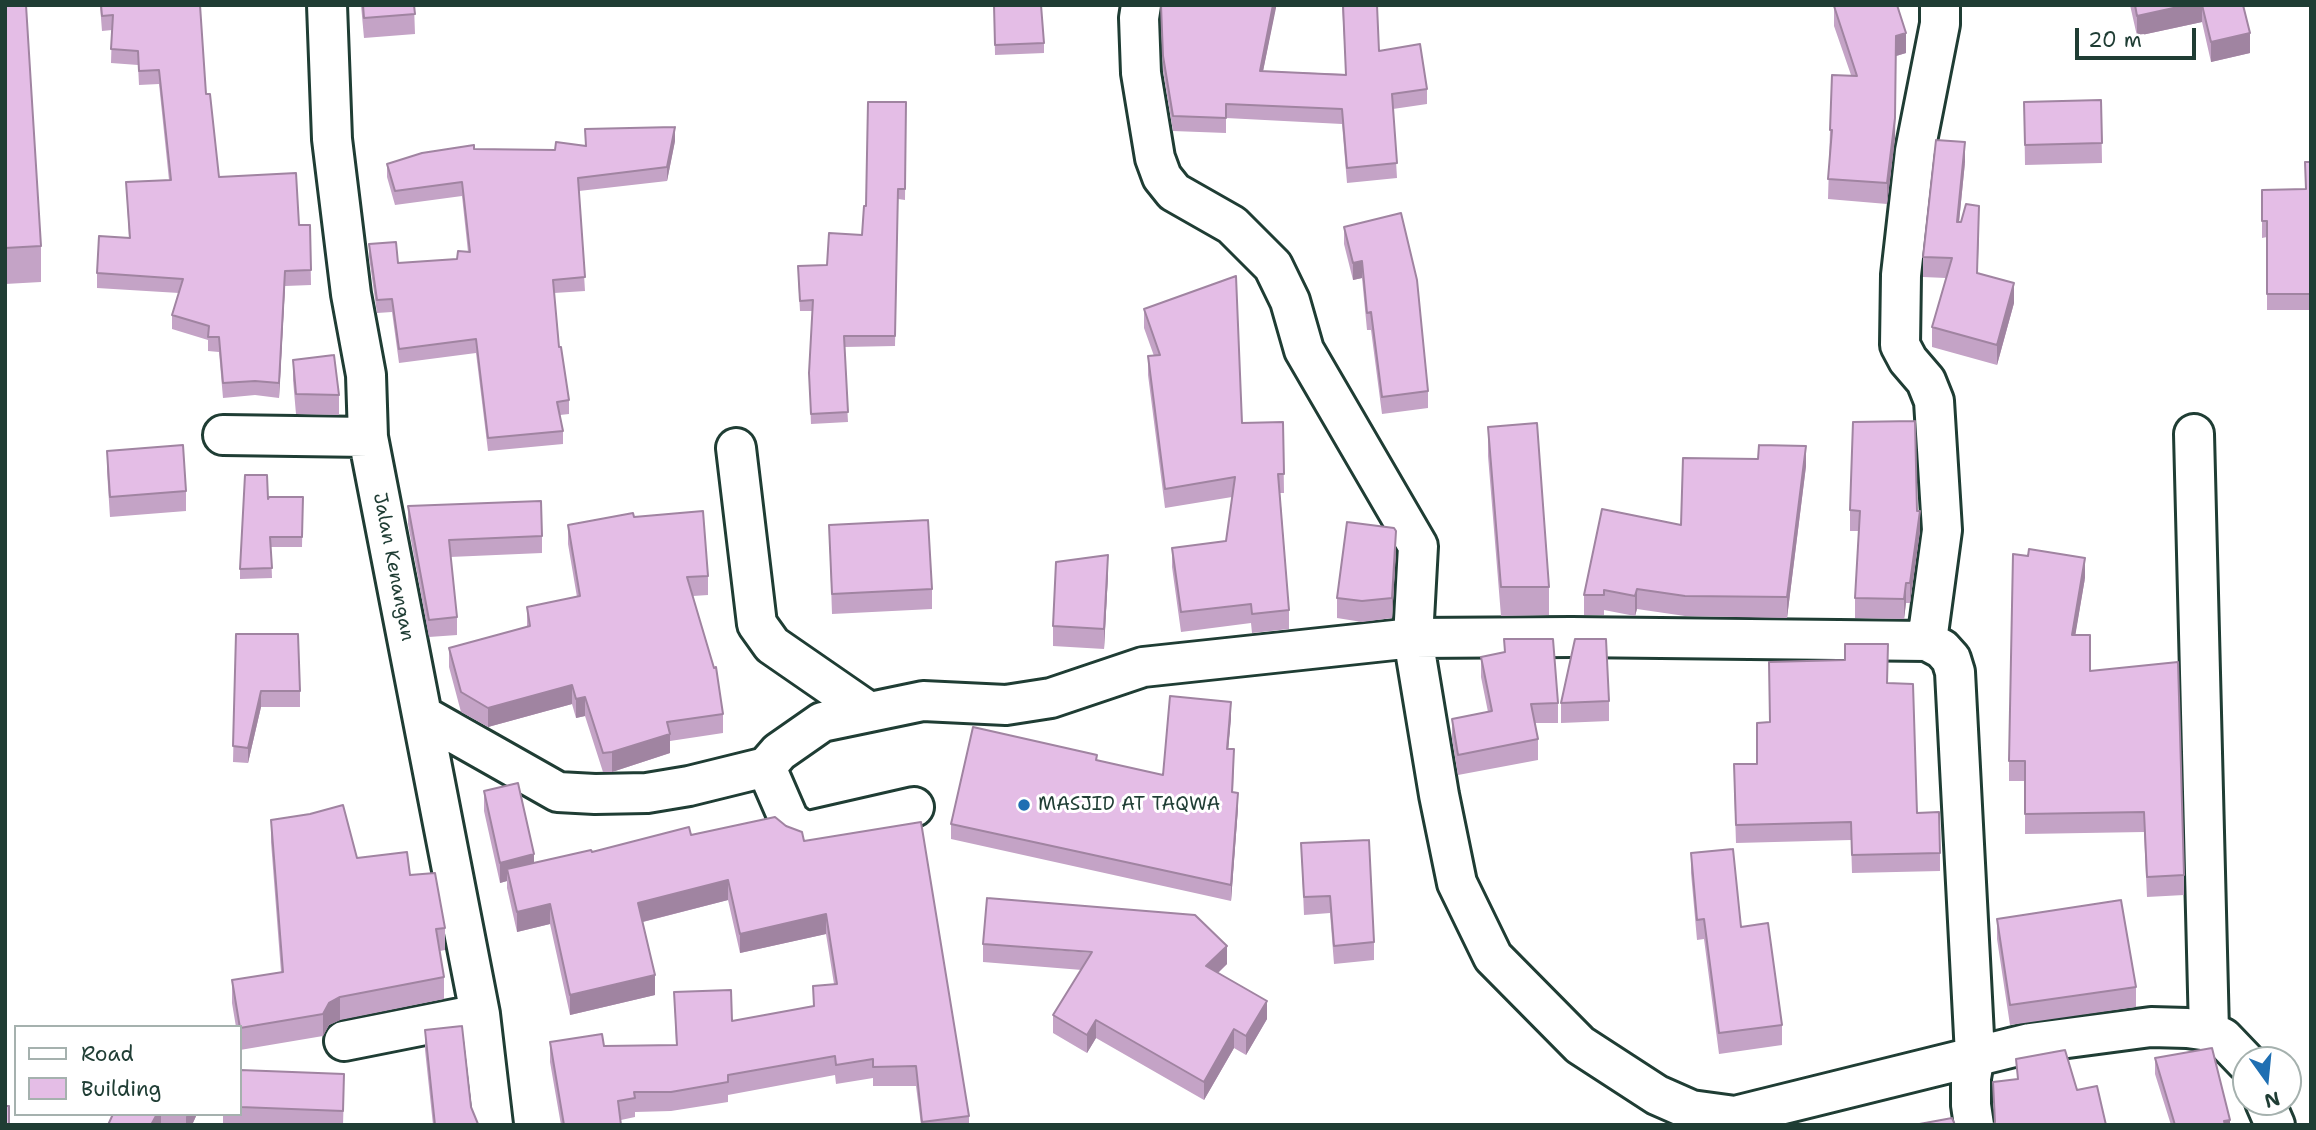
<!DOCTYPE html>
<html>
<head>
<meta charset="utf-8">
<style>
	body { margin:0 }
	#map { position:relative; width:2316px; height:1130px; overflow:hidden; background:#fff; font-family:"Shantell Sans",sans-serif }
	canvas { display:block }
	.frame { position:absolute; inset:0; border:7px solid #1f3d34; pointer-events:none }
	.legend { position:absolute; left:14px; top:1025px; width:228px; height:91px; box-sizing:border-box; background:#fff; border:2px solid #a5b1ae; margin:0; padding:9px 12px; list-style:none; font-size:21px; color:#1f3d34 }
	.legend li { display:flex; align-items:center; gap:14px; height:35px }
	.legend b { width:35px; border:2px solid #a5b1ae }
	.north { position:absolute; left:2232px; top:1046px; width:70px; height:70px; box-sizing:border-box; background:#fff; border:2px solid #a5b1ae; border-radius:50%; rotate:165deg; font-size:19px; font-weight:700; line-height:28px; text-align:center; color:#1f3d34 }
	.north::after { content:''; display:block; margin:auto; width:24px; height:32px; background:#1f6fb2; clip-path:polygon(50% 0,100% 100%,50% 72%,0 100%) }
	.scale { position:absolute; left:2075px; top:28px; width:121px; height:32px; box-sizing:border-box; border:4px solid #1f3d34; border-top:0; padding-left:9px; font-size:21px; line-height:24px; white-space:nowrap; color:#1f3d34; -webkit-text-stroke:5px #fff; paint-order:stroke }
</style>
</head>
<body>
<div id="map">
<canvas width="2316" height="1130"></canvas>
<div class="frame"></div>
<ul class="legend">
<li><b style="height:9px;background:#fff"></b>Road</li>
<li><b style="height:19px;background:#e4bde6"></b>Building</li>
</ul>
<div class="north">N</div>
<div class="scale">20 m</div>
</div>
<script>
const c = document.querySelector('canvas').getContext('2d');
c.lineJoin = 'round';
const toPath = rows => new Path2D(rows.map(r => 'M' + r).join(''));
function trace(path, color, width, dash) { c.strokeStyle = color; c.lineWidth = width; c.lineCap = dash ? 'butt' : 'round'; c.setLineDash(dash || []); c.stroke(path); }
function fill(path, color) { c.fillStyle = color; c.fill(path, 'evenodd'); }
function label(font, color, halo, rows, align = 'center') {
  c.font = font + ' "Shantell Sans",sans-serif'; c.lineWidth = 6; c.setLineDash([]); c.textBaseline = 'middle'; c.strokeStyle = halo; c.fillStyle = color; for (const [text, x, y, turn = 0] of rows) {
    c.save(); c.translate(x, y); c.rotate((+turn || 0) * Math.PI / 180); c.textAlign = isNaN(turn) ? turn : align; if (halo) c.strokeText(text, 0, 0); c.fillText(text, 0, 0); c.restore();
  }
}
const minor = toPath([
	[327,5,332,139,351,294,366,375,368,437,480,1014,493,1125],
	[1141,5,1139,18,1141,73,1155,158,1162,177,1174,192,1232,225,1273,266,1290,301,1304,350,1418,546,1413,638,1439,795,1457,883,1493,957,1580,1045,1657,1095,1691,1110,1735,1116,2030,1043,2151,1027,2187,1028,2209,1031,2223,1038,2246,1062],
	[2194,434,2209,1031],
	[223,435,368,437],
	[736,448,757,624,772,645,869,712],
	[1927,641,1942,530,1934,401,1926,381,1908,360,1900,345,1901,275,1915,151,1940,24,1940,5],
	[422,715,558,792,595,794,647,793,689,786,766,767,779,752,822,722,923,701,1006,705,1051,698,1143,667,1413,638,1572,637,1927,641,1942,649,1951,659,1955,672,1975,1055,1971,1078,1971,1105,1974,1125],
	[766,767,789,820,799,828,809,831,914,807],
	[344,1041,480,1014],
	[2265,1102,2275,1125]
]);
trace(minor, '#1f3d34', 44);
trace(minor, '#fff', 38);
fill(toPath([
	[5,5,41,246,41,282,5,284],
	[100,5,200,5,206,94,219,177,299,225,310,225,311,285,285,286,279,398,255,395,223,398,219,352,208,351,208,340,172,329,172,315,179,293,97,288,97,273,129,238,126,182,169,180,159,84,139,85,138,65,111,63,112,30,102,31],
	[361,5,414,5,415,34,364,38],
	[994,5,1044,43,1044,53,995,55],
	[1161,5,1276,5,1263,71,1346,74,1342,5,1377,5,1379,51,1427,89,1427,104,1393,109,1397,178,1347,183,1342,124,1226,118,1226,133,1173,131,1163,71],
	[2130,5,2243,5,2250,53,2211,62,2202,22,2137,36],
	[1834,6,1906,53,1896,56,1895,138,1887,204,1828,199,1830,130,1851,75,1834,26],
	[2101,100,2102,163,2025,165,2024,102],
	[906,102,905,200,898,199,895,346,844,347,848,422,811,424,809,373,813,311,800,311,798,276,827,265,862,235,866,206],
	[675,141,667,181,579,191,585,291,554,293,559,347,569,400,569,414,560,415,563,431,563,444,488,451,476,353,399,363,392,312,377,313,369,257,369,244,398,263,457,259,468,252,462,196,395,205,387,177,387,164,474,149,555,150,586,146],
	[1965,162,1959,222,1979,226,1977,274,2014,303,1997,365,1932,347,1932,327,1946,278,1923,277,1923,257],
	[2305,162,2311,162,2311,310,2267,310,2267,237,2262,238,2262,190,2305,189],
	[1344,227,1428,391,1428,408,1382,414,1371,330,1367,330,1362,278,1353,280,1344,244],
	[1144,309,1242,423,1283,422,1284,493,1280,493,1289,610,1289,629,1252,633,1251,623,1181,632,1172,567,1172,548,1226,541,1232,497,1165,508,1148,375,1148,356,1154,356,1144,328],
	[293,360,339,395,339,415,296,414,293,380],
	[1488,427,1549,587,1549,615,1501,616,1488,456],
	[107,451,186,491,186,511,110,517,107,471],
	[1806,466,1787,618,1685,616,1637,609,1635,616,1604,610,1604,615,1584,615,1584,595,1681,525],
	[303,497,302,547,271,547,272,578,240,579,240,569,268,499],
	[408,506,542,536,542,553,450,557,457,617,457,635,429,637,408,524],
	[1850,510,1917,511,1920,531,1910,603,1906,603,1904,619,1855,618,1855,598,1859,531,1850,531],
	[634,517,708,576,708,595,693,596,723,714,723,733,670,741,670,753,612,772,603,772,585,716,576,718,572,704,488,727,461,712,449,667,449,648,527,627,527,607,577,597,568,544,568,525],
	[829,525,932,589,932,609,832,614],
	[1396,551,1392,618,1362,622,1337,618,1337,598],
	[1108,575,1104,649,1053,646,1053,626],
	[2085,578,2075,635,2184,875,2184,895,2147,897,2144,832,2025,834,2025,781,2009,781,2009,761],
	[236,634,300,691,300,707,261,707,248,763,233,762],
	[1504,639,1558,703,1558,723,1535,723,1538,739,1538,760,1458,775,1452,739,1452,719,1488,712,1481,677,1481,657,1504,652],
	[1888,683,1917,813,1940,853,1940,871,1852,873,1851,840,1736,843,1734,783,1757,764],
	[1609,701,1609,721,1561,723,1561,703],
	[1231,718,1228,749,1234,764,1233,792,1238,808,1231,901,951,839,951,824,1097,760,1163,775],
	[484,791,534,863,691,835,804,841,969,1116,969,1125,921,1125,916,1086,873,1086,873,1078,836,1084,835,1075,728,1095,728,1102,671,1111,635,1112,635,1117,621,1120,621,1125,561,1125,550,1062,550,1042,604,1046,676,1045,674,992,732,1021,813,1006,813,986,834,984,826,934,740,953,728,900,643,922,655,995,570,1015,550,924,517,932,507,888,507,881,500,883,484,811],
	[271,820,357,858,410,875,445,928,445,950,440,951,444,977,444,999,340,1020,329,1025,323,1036,240,1050,240,1027,236,1027,232,1003,232,980,281,972,271,842],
	[1301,843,1374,942,1374,960,1334,964,1330,913,1304,915],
	[1691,853,1741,927,1782,1025,1782,1045,1719,1054,1704,939,1697,940,1691,873],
	[1997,919,2136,987,2136,1007,2010,1025,1997,939],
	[983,944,1227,964,1218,973,1267,1019,1246,1055,1234,1048,1204,1100,1096,1038,1087,1053,1053,1033,1053,1015,1082,970,983,962],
	[425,1030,471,1107,478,1125,433,1125,425,1050],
	[2155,1058,2230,1125,2171,1125,2155,1074],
	[240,1070,344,1090,343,1125,264,1125,223,1123,223,1114,240,1114],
	[113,1114,197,1114,192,1125,108,1125]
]), '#c4a3c6');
fill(toPath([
	[1273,5,1276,5,1276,8,1260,86,1260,71],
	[2187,5,2202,5,2202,22,2137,36,2137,16],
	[1906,33,1906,53,1896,56,1895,138,1887,204,1887,183,1896,36],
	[2250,33,2250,53,2211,62,2211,42],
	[675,127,675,141,667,181,667,167],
	[1965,142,1965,162,1957,242,1957,222],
	[1979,206,1979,226,1977,293,1977,273],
	[1362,261,1362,278,1353,280,1353,263],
	[285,271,285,286,279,398,279,383],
	[2014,283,2014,303,1997,365,1997,345],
	[1806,446,1806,466,1787,618,1787,597],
	[1920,511,1920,531,1910,603,1910,583],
	[1396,531,1396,551,1392,618,1392,598],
	[1108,555,1108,575,1104,649,1104,629],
	[2085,558,2085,578,2072,655,2072,635],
	[1906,583,1906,603,1904,619,1904,599],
	[1637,589,1637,609,1635,616,1635,596],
	[572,685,572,704,488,727,488,708],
	[261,691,261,707,248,763,248,748],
	[585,697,585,716,576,718,576,699],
	[1231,702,1231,718,1227,764,1227,749],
	[670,734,670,753,612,772,612,752],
	[1238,793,1238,808,1231,901,1231,885],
	[534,854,534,874,507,869,507,881,500,883,500,863],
	[728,880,728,900,638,923,638,903],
	[550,904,550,924,517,932,517,912],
	[826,914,826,934,740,953,740,934],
	[1227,946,1227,964,1206,984,1206,966],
	[655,975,655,995,570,1015,570,995],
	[340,997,340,1020,329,1025,323,1036,323,1014,329,1003],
	[1267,1001,1267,1019,1246,1055,1246,1036],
	[1096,1020,1096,1038,1087,1053,1087,1035],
	[1234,1029,1234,1048,1204,1100,1204,1082],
	[157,1114,161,1114,161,1125,151,1125],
	[187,1114,197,1114,192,1125,186,1125,186,1117],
	[2230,1120,2230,1125,2224,1125,2224,1121]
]), '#a084a1');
const building = toPath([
	[5,5,26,5,41,246,5,248,5,5],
	[101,5,200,5,206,94,210,94,219,177,296,173,299,225,310,225,311,270,285,271,279,383,255,381,223,383,219,337,208,337,209,326,172,315,183,279,97,273,99,236,130,238,126,182,171,180,159,70,139,71,138,51,111,49,113,15,102,16,101,5],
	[363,5,414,5,415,14,364,18,363,5],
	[994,5,1041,5,1044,43,995,45,994,5],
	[1161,5,1273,5,1260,71,1346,75,1343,5,1377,5,1379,51,1420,44,1427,89,1392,94,1397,163,1347,168,1342,109,1226,104,1226,118,1173,116,1163,56,1161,5],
	[1897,5,1906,33,1896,36,1895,118,1887,183,1828,179,1832,130,1830,130,1832,75,1857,76,1834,6,1897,5],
	[2135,5,2187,5,2137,16,2135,5],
	[2202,5,2243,5,2250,33,2211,42,2202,5],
	[2101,100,2102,143,2025,145,2024,102,2101,100],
	[868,102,906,102,905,189,898,189,895,336,844,336,848,412,811,414,809,373,813,300,800,301,798,266,827,265,829,233,862,235,864,206,866,206,868,102],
	[675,127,667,167,578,178,585,277,553,280,559,347,561,347,569,400,557,402,563,431,488,438,476,339,399,349,392,299,377,300,369,244,396,242,398,263,457,259,458,251,470,252,462,182,395,191,387,164,422,153,474,145,474,149,555,150,556,142,586,146,585,129,675,127],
	[1936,140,1965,142,1957,222,1961,222,1966,204,1979,206,1977,273,2014,283,1997,345,1932,327,1952,258,1923,257,1936,140],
	[2305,162,2311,162,2311,294,2267,294,2267,221,2262,221,2262,190,2306,189,2305,162],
	[1401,213,1417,280,1428,391,1382,397,1371,312,1367,313,1362,261,1353,263,1344,227,1401,213],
	[1236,276,1242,423,1283,422,1284,474,1278,474,1289,610,1252,614,1251,604,1181,612,1172,548,1226,541,1235,477,1165,489,1148,356,1160,355,1144,309,1236,276],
	[334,355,339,395,296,394,293,360,334,355],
	[1915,421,1917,511,1920,511,1910,583,1906,583,1904,599,1855,598,1860,511,1850,510,1853,422,1915,421],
	[1537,423,1549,587,1501,587,1488,427,1537,423],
	[183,445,186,491,110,497,107,451,183,445],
	[1759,445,1806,446,1787,597,1685,596,1637,589,1635,596,1604,590,1604,595,1584,595,1602,509,1681,525,1683,458,1758,459,1759,445],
	[245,475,267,475,268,499,269,497,303,497,302,537,270,537,272,568,240,569,245,475],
	[541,501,542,536,449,540,457,617,429,620,408,506,541,501],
	[703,511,708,576,687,577,714,668,716,667,723,714,667,722,670,734,612,752,603,753,585,697,576,699,572,685,488,708,461,692,449,648,530,626,527,607,580,596,568,525,633,513,634,517,703,511],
	[928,520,932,589,832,594,829,525,928,520],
	[1347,522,1394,528,1396,531,1392,598,1362,601,1337,598,1347,522],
	[2029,549,2085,558,2072,635,2090,635,2090,671,2178,662,2184,875,2147,877,2144,812,2025,814,2025,761,2009,761,2013,554,2028,556,2029,549],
	[1108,555,1104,629,1053,626,1056,562,1108,555],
	[236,634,298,634,300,691,261,691,248,748,233,746,236,634],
	[1504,639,1553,639,1558,703,1531,704,1538,739,1458,755,1452,719,1492,711,1481,657,1505,652,1504,639],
	[1575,639,1606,639,1609,701,1561,703,1575,639],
	[1845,644,1888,644,1887,683,1913,684,1917,813,1939,812,1940,853,1852,855,1851,822,1736,825,1734,764,1757,764,1757,723,1770,722,1769,662,1845,660,1845,644],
	[1170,696,1231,702,1227,749,1234,749,1232,792,1238,793,1231,885,951,824,973,727,1097,755,1096,760,1163,775,1170,696],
	[518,783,534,854,500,863,484,791,518,783],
	[343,805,357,858,407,852,410,875,435,873,445,928,436,929,444,977,340,997,329,1003,323,1014,240,1028,232,980,283,972,271,820,310,814,343,805],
	[775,817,786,826,802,832,804,841,921,822,969,1116,922,1122,916,1066,873,1067,873,1059,836,1065,835,1056,728,1075,728,1082,671,1092,634,1092,635,1098,618,1101,621,1125,564,1125,550,1042,602,1034,604,1046,677,1045,674,992,731,990,732,1021,814,1006,813,986,837,984,826,914,740,934,728,880,638,903,655,975,570,995,550,904,517,912,507,869,591,850,592,852,689,827,691,835,775,817],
	[1369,840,1374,942,1334,946,1330,896,1304,897,1301,843,1369,840],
	[1733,849,1741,927,1768,923,1782,1025,1719,1033,1704,919,1697,920,1691,853,1733,849],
	[987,898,1195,915,1227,946,1206,966,1267,1001,1246,1036,1234,1029,1204,1082,1096,1020,1087,1035,1053,1015,1092,952,983,944,987,898],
	[2121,900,2136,987,2010,1005,1997,919,2121,900],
	[462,1026,471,1107,478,1124,435,1125,425,1030,462,1026],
	[2212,1048,2230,1120,2224,1121,2225,1125,2175,1125,2155,1058,2212,1048],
	[2065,1050,2077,1090,2097,1086,2106,1125,1993,1125,1995,1122,1993,1082,2018,1079,2016,1059,2065,1050],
	[240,1070,344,1074,343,1111,240,1107,240,1070],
	[5,1106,9,1106,9,1125,5,1125,5,1106],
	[113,1114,157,1114,151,1125,108,1125,113,1114],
	[1952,1118,1955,1125,1914,1125,1952,1118]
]);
fill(building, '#e4bde6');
trace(building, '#a084a1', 2);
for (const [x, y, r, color] of [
	[1024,805,7,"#1f6fb2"]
]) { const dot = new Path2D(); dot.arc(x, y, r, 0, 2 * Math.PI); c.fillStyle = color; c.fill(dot); trace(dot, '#fff', 2.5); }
label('19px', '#1f3d34', '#fff', [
	["Jalan Kenangan",393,567,79]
]);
label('19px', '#1f3d34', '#fff', [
	["MASJID AT TAQWA",1038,805]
], 'left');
</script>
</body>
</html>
